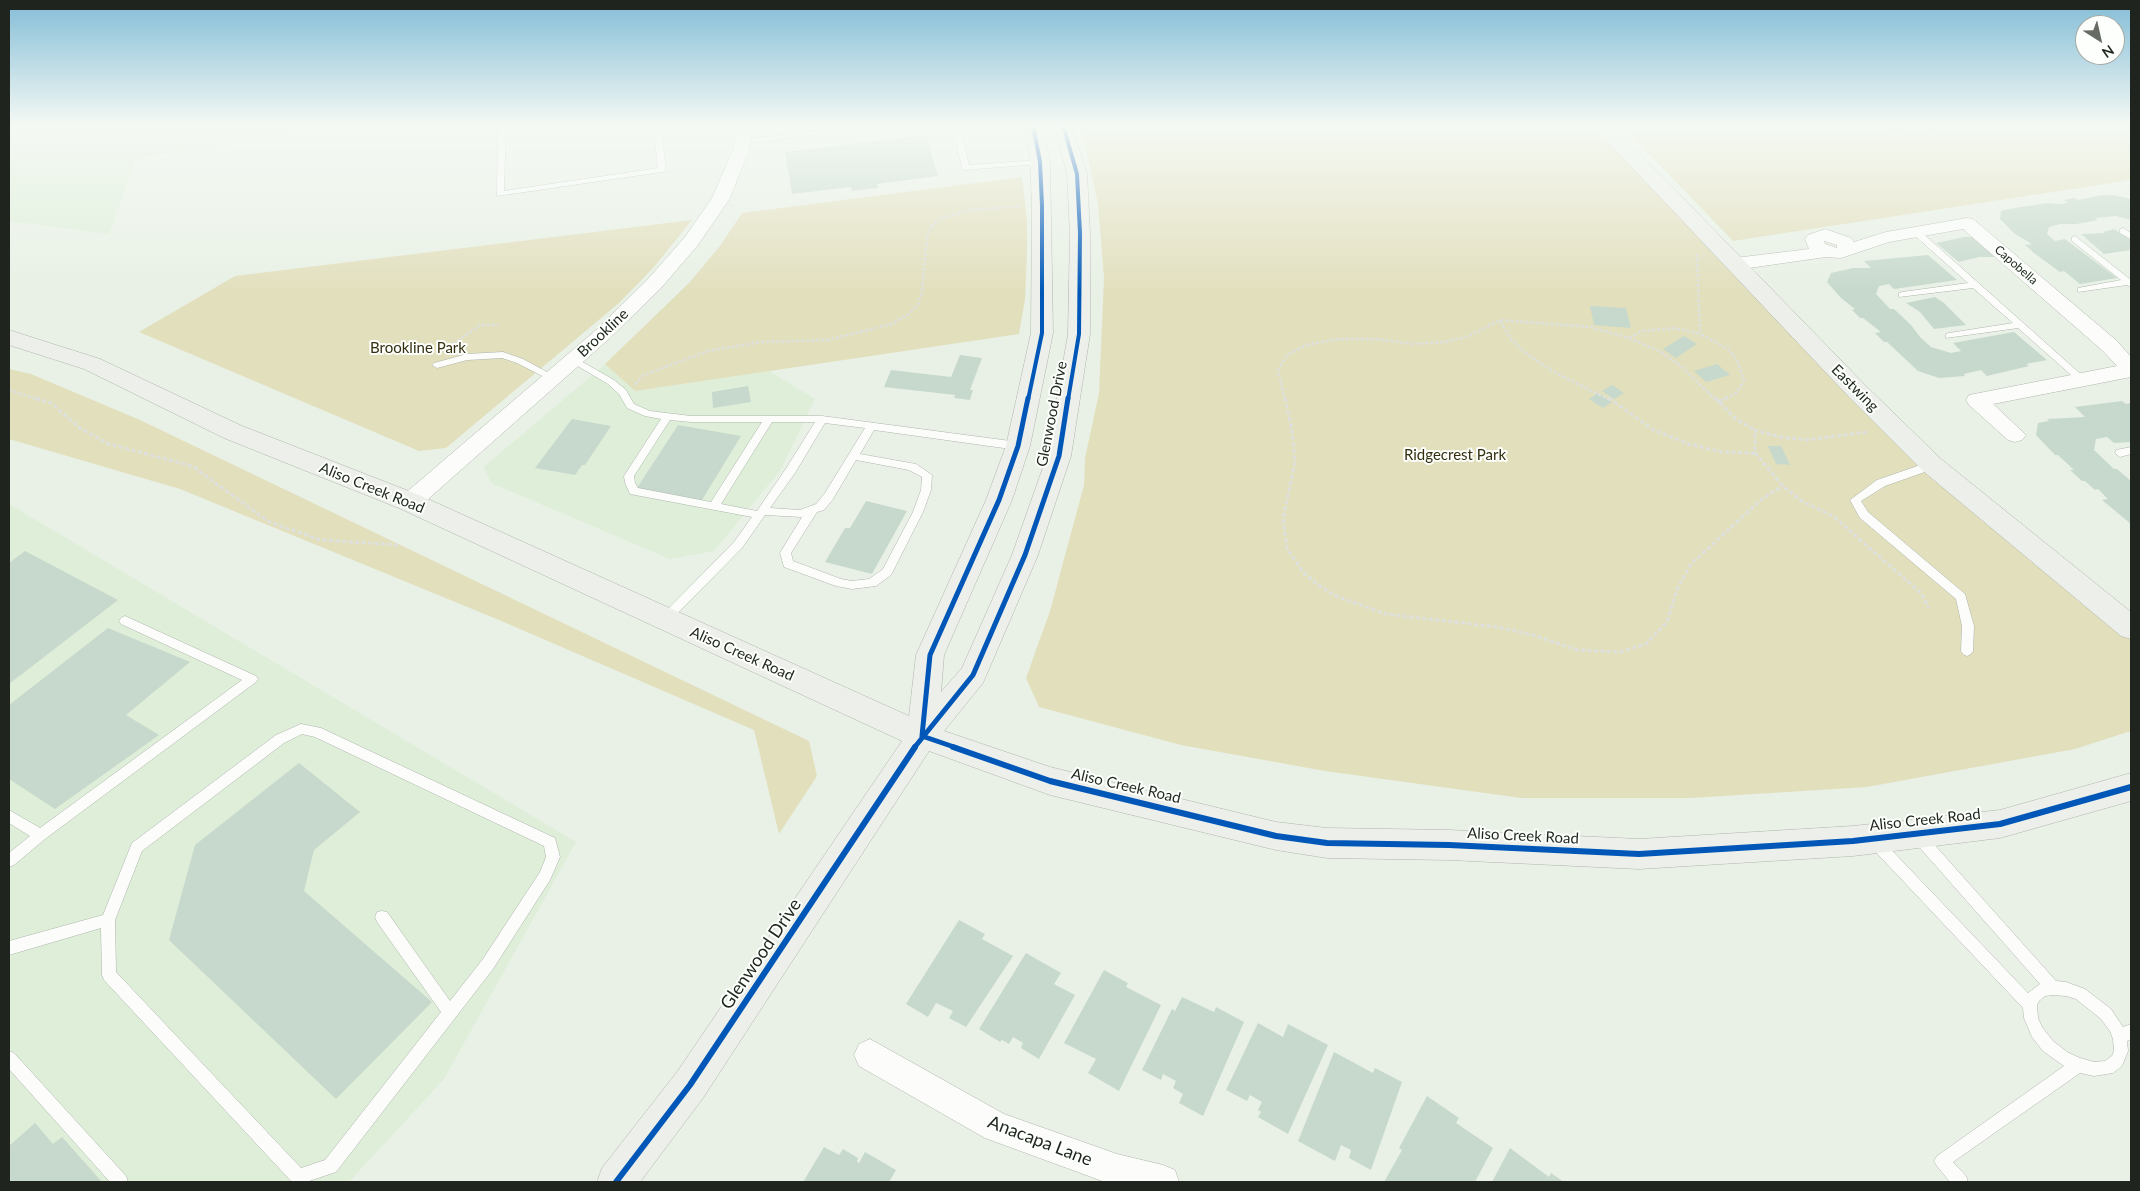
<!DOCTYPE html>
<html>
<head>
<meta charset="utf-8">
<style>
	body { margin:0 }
	#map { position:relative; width:2140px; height:1191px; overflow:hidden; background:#e9f1e6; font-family:Lato,sans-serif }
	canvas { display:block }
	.frame { position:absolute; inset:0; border:10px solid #1f251e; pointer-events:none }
	.north { position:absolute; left:2075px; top:15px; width:50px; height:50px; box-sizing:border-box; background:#fcfffb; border:1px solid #a4a8a3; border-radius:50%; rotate:145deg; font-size:14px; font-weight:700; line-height:20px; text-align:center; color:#1f251e }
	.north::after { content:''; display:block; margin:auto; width:18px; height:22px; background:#666c64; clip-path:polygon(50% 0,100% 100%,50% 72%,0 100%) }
</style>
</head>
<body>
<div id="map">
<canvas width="2140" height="1191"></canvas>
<div class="frame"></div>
<div class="north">N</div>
</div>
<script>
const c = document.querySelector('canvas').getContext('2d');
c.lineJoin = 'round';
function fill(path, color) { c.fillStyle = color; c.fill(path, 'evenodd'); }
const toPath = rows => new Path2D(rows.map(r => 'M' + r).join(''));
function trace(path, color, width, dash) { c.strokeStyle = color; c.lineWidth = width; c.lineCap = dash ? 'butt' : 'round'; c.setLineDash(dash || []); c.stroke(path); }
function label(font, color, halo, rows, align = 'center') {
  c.font = font + ' Lato,sans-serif'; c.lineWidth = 4; c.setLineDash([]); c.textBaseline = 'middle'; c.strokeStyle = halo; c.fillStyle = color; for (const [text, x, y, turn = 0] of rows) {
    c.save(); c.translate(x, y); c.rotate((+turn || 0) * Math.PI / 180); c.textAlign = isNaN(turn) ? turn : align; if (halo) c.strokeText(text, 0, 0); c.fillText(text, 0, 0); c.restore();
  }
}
fill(toPath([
	[9,125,368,125,136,158,109,234,9,221],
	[605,364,635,391,769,371,815,399,780,471,714,551,670,559,491,483,484,467],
	[9,504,576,842,444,1079,349,1182,9,1182]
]), '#deeed9');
fill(toPath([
	[1077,125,1596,125,2049,566,2131,630,2131,731,2075,749,1867,787,1691,798,1521,798,1325,771,1181,745,1039,707,1026,678,1050,611,1084,485,1085,458,1099,393,1104,278,1098,204,1086,149],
	[1621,125,2131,125,2131,180,1733,241],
	[1022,177,1027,221,1027,254,1025,299,1019,334,635,391,605,364,689,283,720,246,742,213],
	[692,220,654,267,619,303,446,448,419,451,139,332,235,276],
	[9,369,31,374,140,420,809,741,817,776,779,834,754,730,499,620,180,489,9,439]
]), '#e2dfbd');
fill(toPath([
	[926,135,938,176,877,184,878,188,852,191,851,187,792,194,785,152],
	[2102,195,2113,195,2131,199,2131,220,2116,216,2095,218,2098,220,2077,224,2060,224,2049,227,2047,234,2055,241,2065,239,2117,278,2080,284,2064,271,2060,272,2034,253,2025,245,2032,244,2015,234,2000,219,2001,211,2009,209,2047,203,2060,204,2068,203,2064,200,2075,198,2078,200],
	[2114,229,2131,240,2131,250,2104,254,2081,234,2105,233,2103,232],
	[1964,237,1974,237,1995,257,1979,257,1959,262,1936,243],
	[1928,255,1957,280,1894,289,1889,284,1879,286,1876,294,1890,309,1894,309,1911,325,1920,337,1931,347,1951,353,1961,351,1953,343,2014,332,2047,360,2026,364,2029,366,1987,376,1981,370,1964,374,1965,376,1939,378,1918,371,1887,342,1884,342,1875,333,1881,332,1863,318,1860,318,1852,310,1855,309,1841,298,1827,282,1831,273,1853,268,1871,268,1864,261],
	[1935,297,1944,303,1966,325,1934,329,1920,312,1906,303],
	[1590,306,1626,308,1631,328,1594,325],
	[1684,336,1697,344,1676,358,1663,349],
	[960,355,982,358,970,390,973,390,970,400,954,398,955,395,884,387,891,370,951,377],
	[1717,364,1730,375,1706,382,1694,371],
	[1612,385,1624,393,1614,399,1602,391],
	[748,386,751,402,713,408,712,392],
	[1598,393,1612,402,1603,408,1589,399],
	[2122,401,2126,404,2131,403,2131,442,2114,443,2107,437,2096,439,2094,450,2114,469,2117,469,2131,481,2131,524,2102,500,2108,499,2098,489,2095,490,2085,481,2082,481,2070,470,2074,470,2058,455,2055,455,2036,435,2038,423,2049,421,2047,419,2085,417,2075,407],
	[572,419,611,426,585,465,582,465,575,475,535,468],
	[678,425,741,436,702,500,637,488],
	[1768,446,1781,446,1790,465,1776,464],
	[866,501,907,511,872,574,825,562,845,528,850,528],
	[25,551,118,600,9,684,9,563],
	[108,628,190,662,126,715,159,735,55,809,9,779,9,705],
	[299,763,360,812,314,850,304,891,432,1002,336,1099,169,940,195,845],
	[959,920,985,934,982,939,1013,956,966,1027,949,1018,953,1011,936,1003,928,1017,906,1004],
	[1026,953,1061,973,1054,984,1075,995,1039,1059,1021,1048,1023,1043,1013,1037,1009,1044,1002,1040,1000,1042,979,1029],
	[1104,970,1128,983,1126,987,1161,1005,1119,1091,1088,1073,1096,1059,1064,1043],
	[1182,997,1214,1012,1216,1007,1244,1022,1203,1116,1179,1103,1183,1094,1173,1088,1176,1081,1163,1074,1161,1080,1142,1070,1172,1009,1175,1011],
	[1258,1023,1283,1037,1288,1024,1328,1045,1288,1134,1258,1117,1261,1112,1258,1110,1262,1102,1250,1095,1247,1101,1226,1090],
	[1334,1052,1373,1073,1375,1068,1402,1082,1371,1170,1349,1158,1351,1150,1341,1145,1335,1161,1298,1141],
	[1427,1096,1459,1118,1456,1123,1493,1148,1475,1182,1384,1182,1402,1150,1399,1148],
	[35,1123,53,1144,62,1137,102,1182,9,1182,9,1146],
	[824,1147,839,1155,843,1149,858,1158,857,1162,859,1163,865,1152,896,1170,889,1182,803,1182],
	[1510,1148,1549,1177,1551,1173,1564,1182,1492,1182]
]), '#c7d9cc');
const lane = toPath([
	[498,125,506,125,504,191,658,168,653,125,661,125,666,170,662,172,497,196,498,125],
	[863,125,886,125,882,127,742,144,738,142,742,140,863,125],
	[951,125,959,125,969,165,1040,160,1044,162,1040,164,963,170,951,125],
	[2123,228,2131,233,2131,239,2120,233,2120,229,2123,228],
	[1916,229,1919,230,2085,378,2087,380,2085,382,2079,382,2018,328,1946,338,1946,334,1949,333,2013,323,1973,288,1899,297,1899,293,1902,292,1968,283,1913,234,1912,232,1916,229],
	[2075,236,2131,280,2131,287,2127,285,2078,292,2078,288,2121,280,2072,241,2072,237,2075,236],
	[503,352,523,359,558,378,556,380,550,380,517,363,502,358,467,360,437,368,432,365,434,363,467,354,503,352],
	[574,357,614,380,626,390,634,404,650,411,691,416,822,416,1018,442,1023,446,1018,450,874,430,860,454,916,464,932,475,931,490,923,512,891,575,876,586,852,589,836,586,784,567,780,553,802,517,765,515,742,548,669,622,665,624,661,622,659,619,661,616,734,542,752,517,630,494,625,483,624,476,661,419,645,416,627,408,619,394,608,384,571,362,569,360,574,357],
	[670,420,691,422,762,422,711,502,638,488,635,483,634,476,670,420],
	[772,422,815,422,787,467,757,511,721,504,772,422],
	[825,423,865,428,825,493,816,504,800,510,770,508,795,473,825,423],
	[856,460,909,470,922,477,921,490,913,512,883,569,869,579,852,581,841,579,793,561,791,553,817,512,824,510,833,499,856,460],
	[2131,447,2131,454,2120,457,2115,453,2116,450,2131,447],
	[1932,461,1937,465,1936,468,1885,486,1861,501,1868,512,1965,594,1974,626,1973,651,1971,654,1967,656,1963,654,1961,651,1962,626,1956,599,1860,518,1850,500,1877,480,1932,461],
	[125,616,256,676,258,679,256,682,45,839,14,865,9,867,9,853,30,836,9,823,9,810,40,828,242,680,121,624,119,621,121,618,125,616],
	[301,724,321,728,555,838,560,857,550,880,493,969,336,1172,306,1182,292,1182,104,980,102,975,101,928,9,955,9,941,103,915,132,843,276,735,301,724],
	[302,734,315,737,544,846,546,857,540,872,483,959,450,1001,387,912,382,911,377,912,375,917,377,922,441,1012,325,1160,301,1168,116,972,115,920,142,851,284,743,302,734],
	[1918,830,1923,832,2056,981,2066,982,2085,989,2111,1009,2123,1027,2131,1024,2131,1039,2127,1041,2128,1051,2122,1066,2113,1073,2094,1076,2080,1073,1953,1162,1966,1176,1968,1182,1950,1182,1937,1166,1934,1161,1937,1156,2064,1066,2043,1051,2032,1037,2024,1018,2023,1008,1870,846,1868,842,1870,838,1875,836,1880,838,2028,993,2040,984,1913,840,1911,836,1913,832,1918,830],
	[2053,995,2066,996,2076,999,2101,1019,2110,1031,2113,1039,2114,1051,2112,1056,2105,1061,2094,1062,2080,1058,2067,1052,2053,1041,2042,1027,2038,1018,2037,1005,2039,1001,2045,996,2053,995],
	[9,1051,14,1053,126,1176,128,1182,110,1182,9,1069,9,1051]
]);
const street = toPath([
	[737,125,753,125,749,150,730,198,698,245,661,288,610,338,418,508,410,510,402,508,399,502,402,496,596,330,647,280,685,237,712,198,733,150,737,125],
	[1967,218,1973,219,2117,341,2131,357,2131,377,1993,404,2026,435,2022,440,2015,442,2008,440,1969,405,1966,400,1969,395,2117,366,2103,351,1963,229,1889,242,1841,258,1826,257,1735,270,1728,268,1726,264,1728,260,1735,258,1809,249,1805,239,1808,235,1825,229,1851,238,1854,242,1886,232,1967,218],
	[1824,241,1837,245,1837,248,1825,244,1824,241],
	[870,1039,1004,1114,1117,1154,1163,1165,1175,1170,1179,1182,1105,1182,985,1138,859,1066,854,1055,859,1044,870,1039]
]);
const secondary = toPath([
	[1024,125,1042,125,1050,162,1053,333,1030,446,1012,500,944,655,941,692,962,668,1012,555,1047,456,1068,334,1070,233,1067,174,1054,125,1072,125,1087,174,1090,233,1090,334,1071,456,1038,555,983,683,944,731,1050,767,1276,822,1327,828,1449,830,1639,839,1853,826,2000,810,2131,773,2131,801,2000,838,1853,856,1639,869,1449,860,1327,858,1276,850,1050,795,929,751,703,1098,640,1182,597,1182,602,1168,677,1072,902,741,401,509,224,438,84,369,9,345,9,330,100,359,242,426,419,495,909,716,916,655,986,500,1006,446,1031,333,1032,205,1030,162,1024,125],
	[1592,125,1612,125,1865,385,1941,459,2131,612,2131,639,2121,636,1923,471,1849,397,1592,125]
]);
trace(lane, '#afb5ac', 1);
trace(street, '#afb5ac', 1);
trace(secondary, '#afb5ac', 1);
trace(toPath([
	[1851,125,1888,130,1931,130,1954,125],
	[1697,254,1700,334],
	[1500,321,1511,339,1528,355,1554,372,1610,400],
	[1629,338,1642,331,1675,328,1700,334,1728,349,1737,360,1744,381,1736,393,1723,400],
	[453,344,480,325,499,325],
	[635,384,644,375,708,351,761,342,828,340,892,324,909,314,918,304,922,292,927,238,930,228,939,219,969,210,1021,206],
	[9,390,40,400],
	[1285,400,1278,370,1287,355,1306,345,1339,339,1375,339,1413,344,1446,342,1469,336,1500,320,1590,327,1629,338,1661,352,1682,367,1716,400]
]), '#dee0dd', 2.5, [3, 2]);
trace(toPath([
	[36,398,51,403,81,429,109,444,192,466,269,522,321,540,399,545],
	[1285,398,1292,431,1295,462,1283,519,1287,549,1304,573,1318,585,1336,596,1386,614,1498,627,1533,635,1578,650,1620,652,1646,644,1667,622,1678,587,1691,564,1762,499,1783,486],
	[1609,398,1652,429,1689,444,1722,452,1755,453],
	[1715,398,1736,419,1755,430],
	[1718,402,1725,398],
	[1867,432,1807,440,1780,437,1755,430,1755,453,1783,486,1803,502,1833,516,1921,593,1929,608]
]), '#dee0dd', 3, [4, 2.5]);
fill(lane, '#fcfdfb');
fill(street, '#fcfdfb');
fill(secondary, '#edefea');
trace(toPath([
	[1063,125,1077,174,1080,233,1079,334,1068,400],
	[1028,400,1042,333,1042,205,1040,162,1033,125]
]), '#0057b8', 4);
trace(toPath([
	[922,736,957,748],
	[922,736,930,655,999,500,1018,446,1028,398],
	[914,748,973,675,1025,555,1059,456,1068,398]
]), '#0057b8', 5);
trace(toPath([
	[953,747,1050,781,1276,836,1327,843,1449,845,1639,854,1853,841,2000,824,2131,787],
	[616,1182,690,1085,915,747]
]), '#0057b8', 6);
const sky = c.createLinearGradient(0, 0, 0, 292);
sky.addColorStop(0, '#83bdd7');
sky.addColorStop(0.43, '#f5f9f4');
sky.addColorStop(1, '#f5f9f400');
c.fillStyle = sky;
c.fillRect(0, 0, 2140, 292);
label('12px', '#1f251e', '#fcfffb', [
	["Capobella",2016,265,41]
]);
label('15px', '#1f251e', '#fcfffb', [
	["Brookline",603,333,-43],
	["Eastwing",1855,388,45],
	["Glenwood Drive",1052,414,-79],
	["Aliso Creek Road",372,488,22],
	["Aliso Creek Road",742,654,24],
	["Aliso Creek Road",1126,786,13],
	["Aliso Creek Road",1925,820,-6],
	["Aliso Creek Road",1523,836,3]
]);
label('15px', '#352e10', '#fcfffb', [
	["Brookline Park",418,348],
	["Ridgecrest Park",1455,455]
]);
label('18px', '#1f251e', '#fcfffb', [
	["Glenwood Drive",761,954,-56],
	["Anacapa Lane",1040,1141,21]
]);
</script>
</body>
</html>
